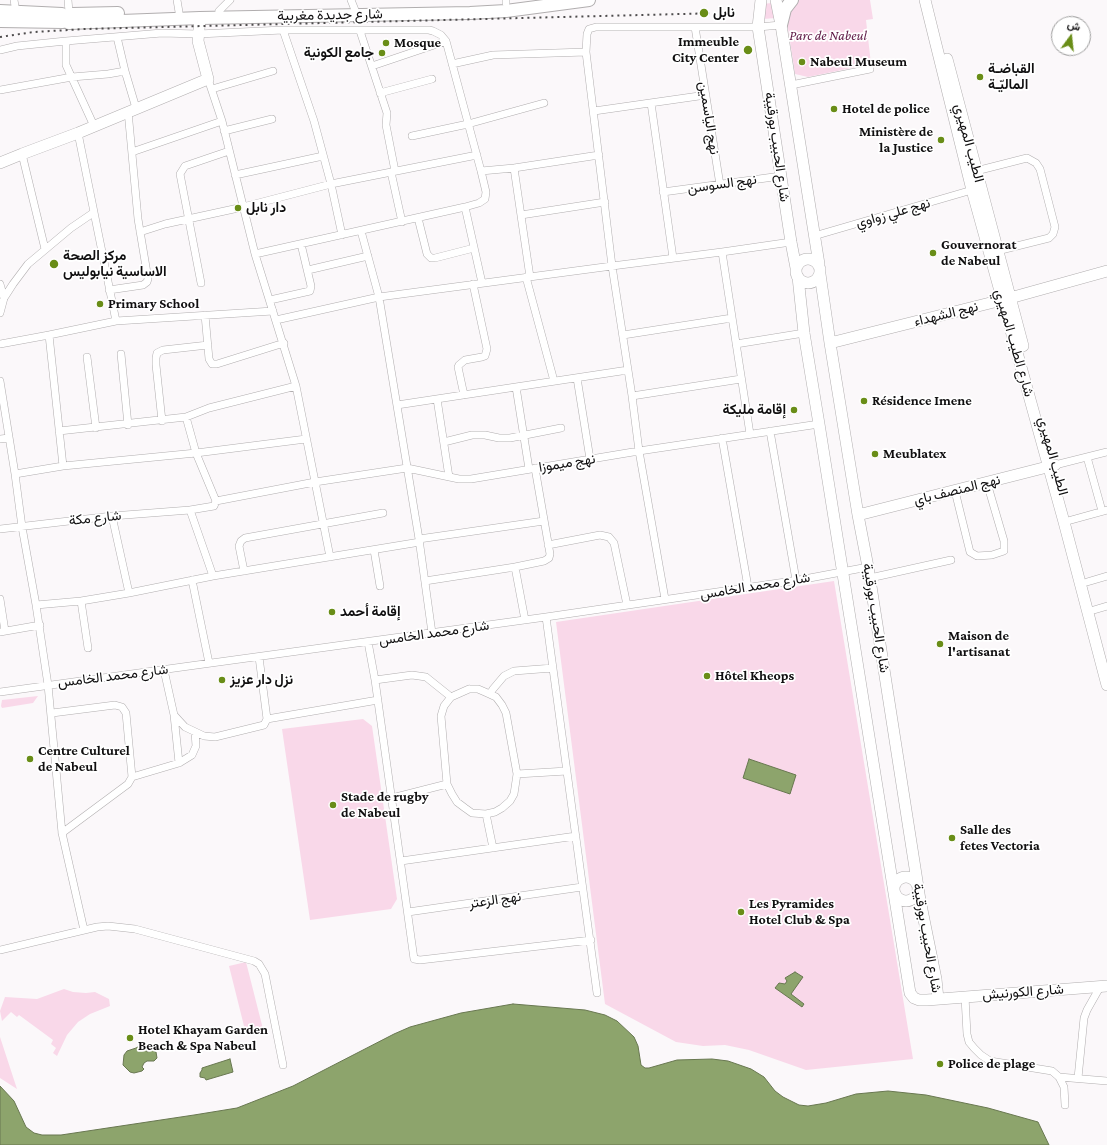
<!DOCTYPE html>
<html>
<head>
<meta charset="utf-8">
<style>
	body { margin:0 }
	#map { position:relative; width:1107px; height:1145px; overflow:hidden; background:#fbf8fa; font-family:"Crimson Pro",Vazirmatn,serif }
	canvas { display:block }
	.north { position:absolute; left:1051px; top:16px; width:40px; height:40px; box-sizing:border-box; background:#fff; border:1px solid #9f9f9f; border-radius:50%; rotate:15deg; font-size:11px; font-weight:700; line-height:16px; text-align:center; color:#100f10 }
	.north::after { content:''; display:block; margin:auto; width:14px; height:18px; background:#698d17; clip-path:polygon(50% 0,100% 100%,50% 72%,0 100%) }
</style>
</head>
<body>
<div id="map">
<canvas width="1107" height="1145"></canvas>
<div class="north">ش</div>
</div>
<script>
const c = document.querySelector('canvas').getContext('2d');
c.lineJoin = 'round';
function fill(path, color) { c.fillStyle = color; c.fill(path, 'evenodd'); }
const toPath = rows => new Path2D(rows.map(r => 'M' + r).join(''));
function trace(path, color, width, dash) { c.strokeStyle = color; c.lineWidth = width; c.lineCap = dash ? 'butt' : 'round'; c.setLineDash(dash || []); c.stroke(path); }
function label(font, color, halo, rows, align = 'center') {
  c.font = font + ' "Crimson Pro",Vazirmatn,serif'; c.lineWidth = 3.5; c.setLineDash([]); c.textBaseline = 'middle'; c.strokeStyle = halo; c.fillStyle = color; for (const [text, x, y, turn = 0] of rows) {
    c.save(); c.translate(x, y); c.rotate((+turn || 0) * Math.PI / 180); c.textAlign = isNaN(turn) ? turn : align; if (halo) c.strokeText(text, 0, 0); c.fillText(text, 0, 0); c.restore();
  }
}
fill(toPath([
	[799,0,870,0,873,19,866,20,871,64,808,77,795,74,787,22,788,15,794,5],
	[772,3,775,18,764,19,762,4],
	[834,581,913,1059,806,1070,749,1050,725,1045,703,1046,676,1042,605,1004,556,622],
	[38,696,33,703,2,708,1,706,2,700],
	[363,719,372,726,397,899,391,909,310,920,282,729],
	[246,962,263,1029,246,1034,229,966],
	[64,989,73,992,86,993,95,992,109,999,110,1006,90,1014,78,1022,67,1035,57,1056,53,1053,56,1048,51,1044,53,1040,19,1015,17,1017,11,1012,2,1021,0,1011,5,997,37,999],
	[0,1037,17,1089,0,1078]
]), '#f9d8e9');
const water = toPath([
	[749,759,796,775,790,794,743,778,749,759],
	[795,972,803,977,791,994,804,1004,802,1007,775,988,779,983,785,984,787,981,785,978,795,972],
	[513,1004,585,1010,605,1015,617,1021,634,1037,638,1046,641,1065,645,1068,649,1068,677,1060,712,1059,728,1061,751,1069,764,1077,775,1091,783,1097,799,1105,808,1106,826,1103,856,1094,888,1091,926,1095,988,1108,1038,1122,1049,1145,0,1145,0,1086,14,1101,26,1127,34,1133,42,1135,61,1135,194,1115,237,1108,293,1086,394,1034,410,1027,461,1013,513,1004],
	[141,1045,144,1046,147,1052,152,1050,156,1052,157,1058,154,1061,147,1061,144,1063,142,1067,144,1069,142,1071,134,1073,130,1072,123,1065,124,1055,127,1051,136,1048,141,1045],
	[230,1059,233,1072,206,1080,205,1078,200,1077,200,1073,202,1070,202,1068,230,1059]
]);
fill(water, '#8da46c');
trace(water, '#687750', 1);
const street = toPath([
	[14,0,16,12],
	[68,0,69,12],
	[177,0,179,12],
	[351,0,357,15],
	[506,0,506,3],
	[219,11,230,0],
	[695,27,720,185],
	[283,30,314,121,331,184,342,235],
	[360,31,387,113,386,125,395,171],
	[117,37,125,71],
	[66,41,162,33,198,34,283,30,429,30,433,31,441,35,446,41,481,171,486,192,485,199,479,203,465,207,255,254],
	[0,50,17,46,66,41,66,65,94,126],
	[452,64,493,55,586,52],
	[372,66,446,41],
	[208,79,222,121,255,254,296,386,330,557],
	[791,85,870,69],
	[212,89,273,71],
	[0,90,72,77,108,74,125,71,136,108],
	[380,93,432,79],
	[651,103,673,258],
	[594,111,706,95],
	[224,131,272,119],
	[78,133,116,321],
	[412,136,468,124,544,103],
	[132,152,222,121],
	[22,154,45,249],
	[514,168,530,277],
	[481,171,514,168,599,155],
	[976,171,1027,158,1036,163,1040,169,1055,227,1053,234,1049,238,997,251],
	[391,172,402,222],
	[235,175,323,156],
	[663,192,781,176],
	[465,207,482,283],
	[521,215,605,202],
	[418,218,427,254,431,258,435,258,474,248],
	[361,231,379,297,419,539,432,633],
	[140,232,165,224,243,207,331,184,477,155],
	[814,236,972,190],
	[722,252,750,434],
	[308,270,368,256],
	[526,277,554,381],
	[201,283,180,174,185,166,229,151],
	[0,284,4,298],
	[109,290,143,285,147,282,148,279,138,219,128,111],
	[270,300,310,291,311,286,301,244],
	[0,313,4,298,13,284,28,264,71,228,93,213],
	[205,315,209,359,212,364,217,364,284,343],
	[276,320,379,297,612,266,722,252,791,242],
	[49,335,63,466,196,453,306,439],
	[623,335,732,318],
	[0,344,49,335,116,321,273,311],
	[736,344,804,333],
	[121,354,128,425],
	[87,357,96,428],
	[577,378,590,459],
	[0,381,15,474,22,527,36,605,48,685,62,833,84,930],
	[516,387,529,469],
	[464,395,458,367,459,365,465,360,482,357,485,356,487,349,473,284],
	[632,396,741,379],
	[437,399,449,477],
	[397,405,628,370],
	[186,417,196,453,216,501,214,506,190,510,213,576],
	[162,421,156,365,156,358,157,353,163,350,208,345],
	[59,431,186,417,209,408,296,386],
	[770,431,796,580],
	[722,438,748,587],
	[0,439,9,438],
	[444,442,472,435,485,435,499,438,510,438,561,428],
	[1087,457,1102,511],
	[1055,465,1107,452],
	[15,474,63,466],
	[955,491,970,552,977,556,992,555,1004,551,1004,541,987,483],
	[216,501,315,482,407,468,459,479,471,479,639,451,819,424],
	[112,516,129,593],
	[1064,522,1107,510],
	[0,529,112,516,190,510],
	[419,539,544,521],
	[548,545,600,535,609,537,614,543,627,605],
	[374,550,380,586],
	[244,571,239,546,241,541,245,538,383,513],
	[870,578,951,560],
	[192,580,209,663],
	[425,581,515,567],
	[1087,582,1107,576],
	[0,599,5,631],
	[665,599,639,451,632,396,612,266,586,52,587,34,589,29,596,27,758,27,781,25],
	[81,601,88,648],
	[36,605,81,601,129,593,213,576,420,542],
	[1087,612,1107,606],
	[546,617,597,993],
	[525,620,515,567,544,561,549,558,550,554,535,468],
	[0,632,40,625],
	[368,642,375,680,414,959,420,960,591,940],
	[164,670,174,715,185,727,204,736,215,737,264,725,267,719,259,657],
	[375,680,412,675,426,677,451,697],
	[469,689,478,689,485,692,496,697,502,705,506,713,517,774,514,794,510,801,502,808,495,812,486,814,472,813,465,808,457,802,452,794,447,784,441,716,444,706,451,697,469,689],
	[0,692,546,617,799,580,868,567],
	[490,694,493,689,504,676,514,671,553,668],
	[52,713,115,705,122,707,126,713,132,777,128,784,62,833],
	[174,715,179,763],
	[267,719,378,700],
	[517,774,567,771],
	[132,777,179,763,192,755,196,746,195,732],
	[392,798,447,784],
	[486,814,493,848],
	[401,861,576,836],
	[408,912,582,887],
	[0,950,97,927,108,926,135,929,254,961,259,964,265,974,283,1065],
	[965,997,967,1034,969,1042,974,1048,981,1055,990,1061,1052,1071,1059,1077,1064,1087,1065,1105],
	[1059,1077,1107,1081],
	[1078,1078,1084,1018,1087,1010,1100,987]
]);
const secondary = toPath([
	[761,0,758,27,791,242,796,268],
	[776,0,781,25,819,264],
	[925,0,972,190,1064,522,1107,685],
	[947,59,1023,346],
	[0,163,22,154,78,133,208,79,198,41,200,18],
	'796 271a12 12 0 1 1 24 0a12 12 0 1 1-24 0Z',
	[820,274,830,343,858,515,868,567,920,900,936,979,938,999],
	[798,277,804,333,819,424,910,993,914,998,919,1000,927,1000,1107,986],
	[830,343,1010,298,1107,271],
	[858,515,1055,465],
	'894 889a12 12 0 1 1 24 0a12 12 0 1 1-24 0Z'
]);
const primary = toPath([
	[0,11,62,14],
	[72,14,118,13],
	[0,21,63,22],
	[69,23,200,18,470,13,506,11,589,0],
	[781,25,785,9,792,0]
]);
trace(street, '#b1aeaf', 8);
trace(secondary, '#b1aeaf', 12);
trace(primary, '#b1aeaf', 14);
trace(street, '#fff', 7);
trace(secondary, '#fff', 11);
trace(primary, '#fff', 12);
trace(toPath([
	[0,37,34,32,85,29,721,13]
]), '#4e4c4d', 2, [2, 4]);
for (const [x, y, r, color] of [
	[704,13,5,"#698d17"],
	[386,43,4,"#698d17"],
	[748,50,5,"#698d17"],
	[382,53,4,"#698d17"],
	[802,62,4,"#698d17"],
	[980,77,4,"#698d17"],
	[834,109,4,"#698d17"],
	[941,140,4,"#698d17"],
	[238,208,4,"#698d17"],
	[933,253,4,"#698d17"],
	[54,264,5,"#698d17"],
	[100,304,4,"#698d17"],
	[864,401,4,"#698d17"],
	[794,410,4,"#698d17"],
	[875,454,4,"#698d17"],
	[332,612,4,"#698d17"],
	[940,644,4,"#698d17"],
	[707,676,4,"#698d17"],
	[222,680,4,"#698d17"],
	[30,759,4,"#698d17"],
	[333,805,4,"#698d17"],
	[952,838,4,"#698d17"],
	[741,912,4,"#698d17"],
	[130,1038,4,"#698d17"],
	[940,1064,4,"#698d17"]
]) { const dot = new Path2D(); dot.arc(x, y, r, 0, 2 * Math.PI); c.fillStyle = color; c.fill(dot); trace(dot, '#fff', 1.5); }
label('bold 14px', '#100f10', '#fff', [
	["نابل",713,13],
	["Immeuble",739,42,"right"],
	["City Center",739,58,"right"],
	["Mosque",394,43],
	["جامع الكونية",374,53,"right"],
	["Nabeul Museum",810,62],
	["القباضـة",988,69],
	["الماليّـة",988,85],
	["Hotel de police",842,109],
	["Ministère de",933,132,"right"],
	["la Justice",933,148,"right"],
	["دار نابل",246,208],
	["Gouvernorat",941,245],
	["de Nabeul",941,261],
	["مركز الصحة",63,256],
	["الاساسية نيابوليس",63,272],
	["Primary School",108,304],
	["Résidence Imene",872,401],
	["إقامة مليكة",786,410,"right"],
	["Meublatex",883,454],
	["إقامة أحمد",340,612],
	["Maison de",948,636],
	["l'artisanat",948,652],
	["Hôtel Kheops",715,676],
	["نزل دار عزيز",230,680],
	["Centre Culturel",38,751],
	["de Nabeul",38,767],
	["Stade de rugby",341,797],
	["de Nabeul",341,813],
	["Salle des",960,830],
	["fetes Vectoria",960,846],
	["Les Pyramides",749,904],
	["Hotel Club & Spa",749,920],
	["Hotel Khayam Garden",138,1030],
	["Beach & Spa Nabeul",138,1046],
	["Police de plage",948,1064]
], 'left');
label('14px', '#100f10', '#fff', [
	["شارع جديدة مغربية",330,15,-1],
	["نهج الياسمين",709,118,81],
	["الطيب المهيري",969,143,75],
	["شارع الحبيب بورقيبة",777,147,82],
	["نهج السوسن",722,184,-8],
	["نهج علي زواوي",893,213,-16],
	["نهج الشهداء",946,314,-14],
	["شارع الطيب المهيري",1014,343,74],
	["الطيب المهيري",1053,456,75],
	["نهج ميموزا",567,463,-9],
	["نهج المنصف باي",957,490,-14],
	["شارع مكة",95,518,-6],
	["شارع محمد الخامس",755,586,-9],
	["شارع الحبيب بورقيبة",876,618,81],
	["شارع محمد الخامس",434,633,-8],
	["شارع محمد الخامس",113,676,-7],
	["نهج الزعتر",495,900,-8],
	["شارع الحبيب بورقيبة",927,938,80],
	["شارع الكورنيش",1023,992,-4]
]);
label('italic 14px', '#5e1845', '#fff', [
	["Parc de Nabeul",828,36]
]);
</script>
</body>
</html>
